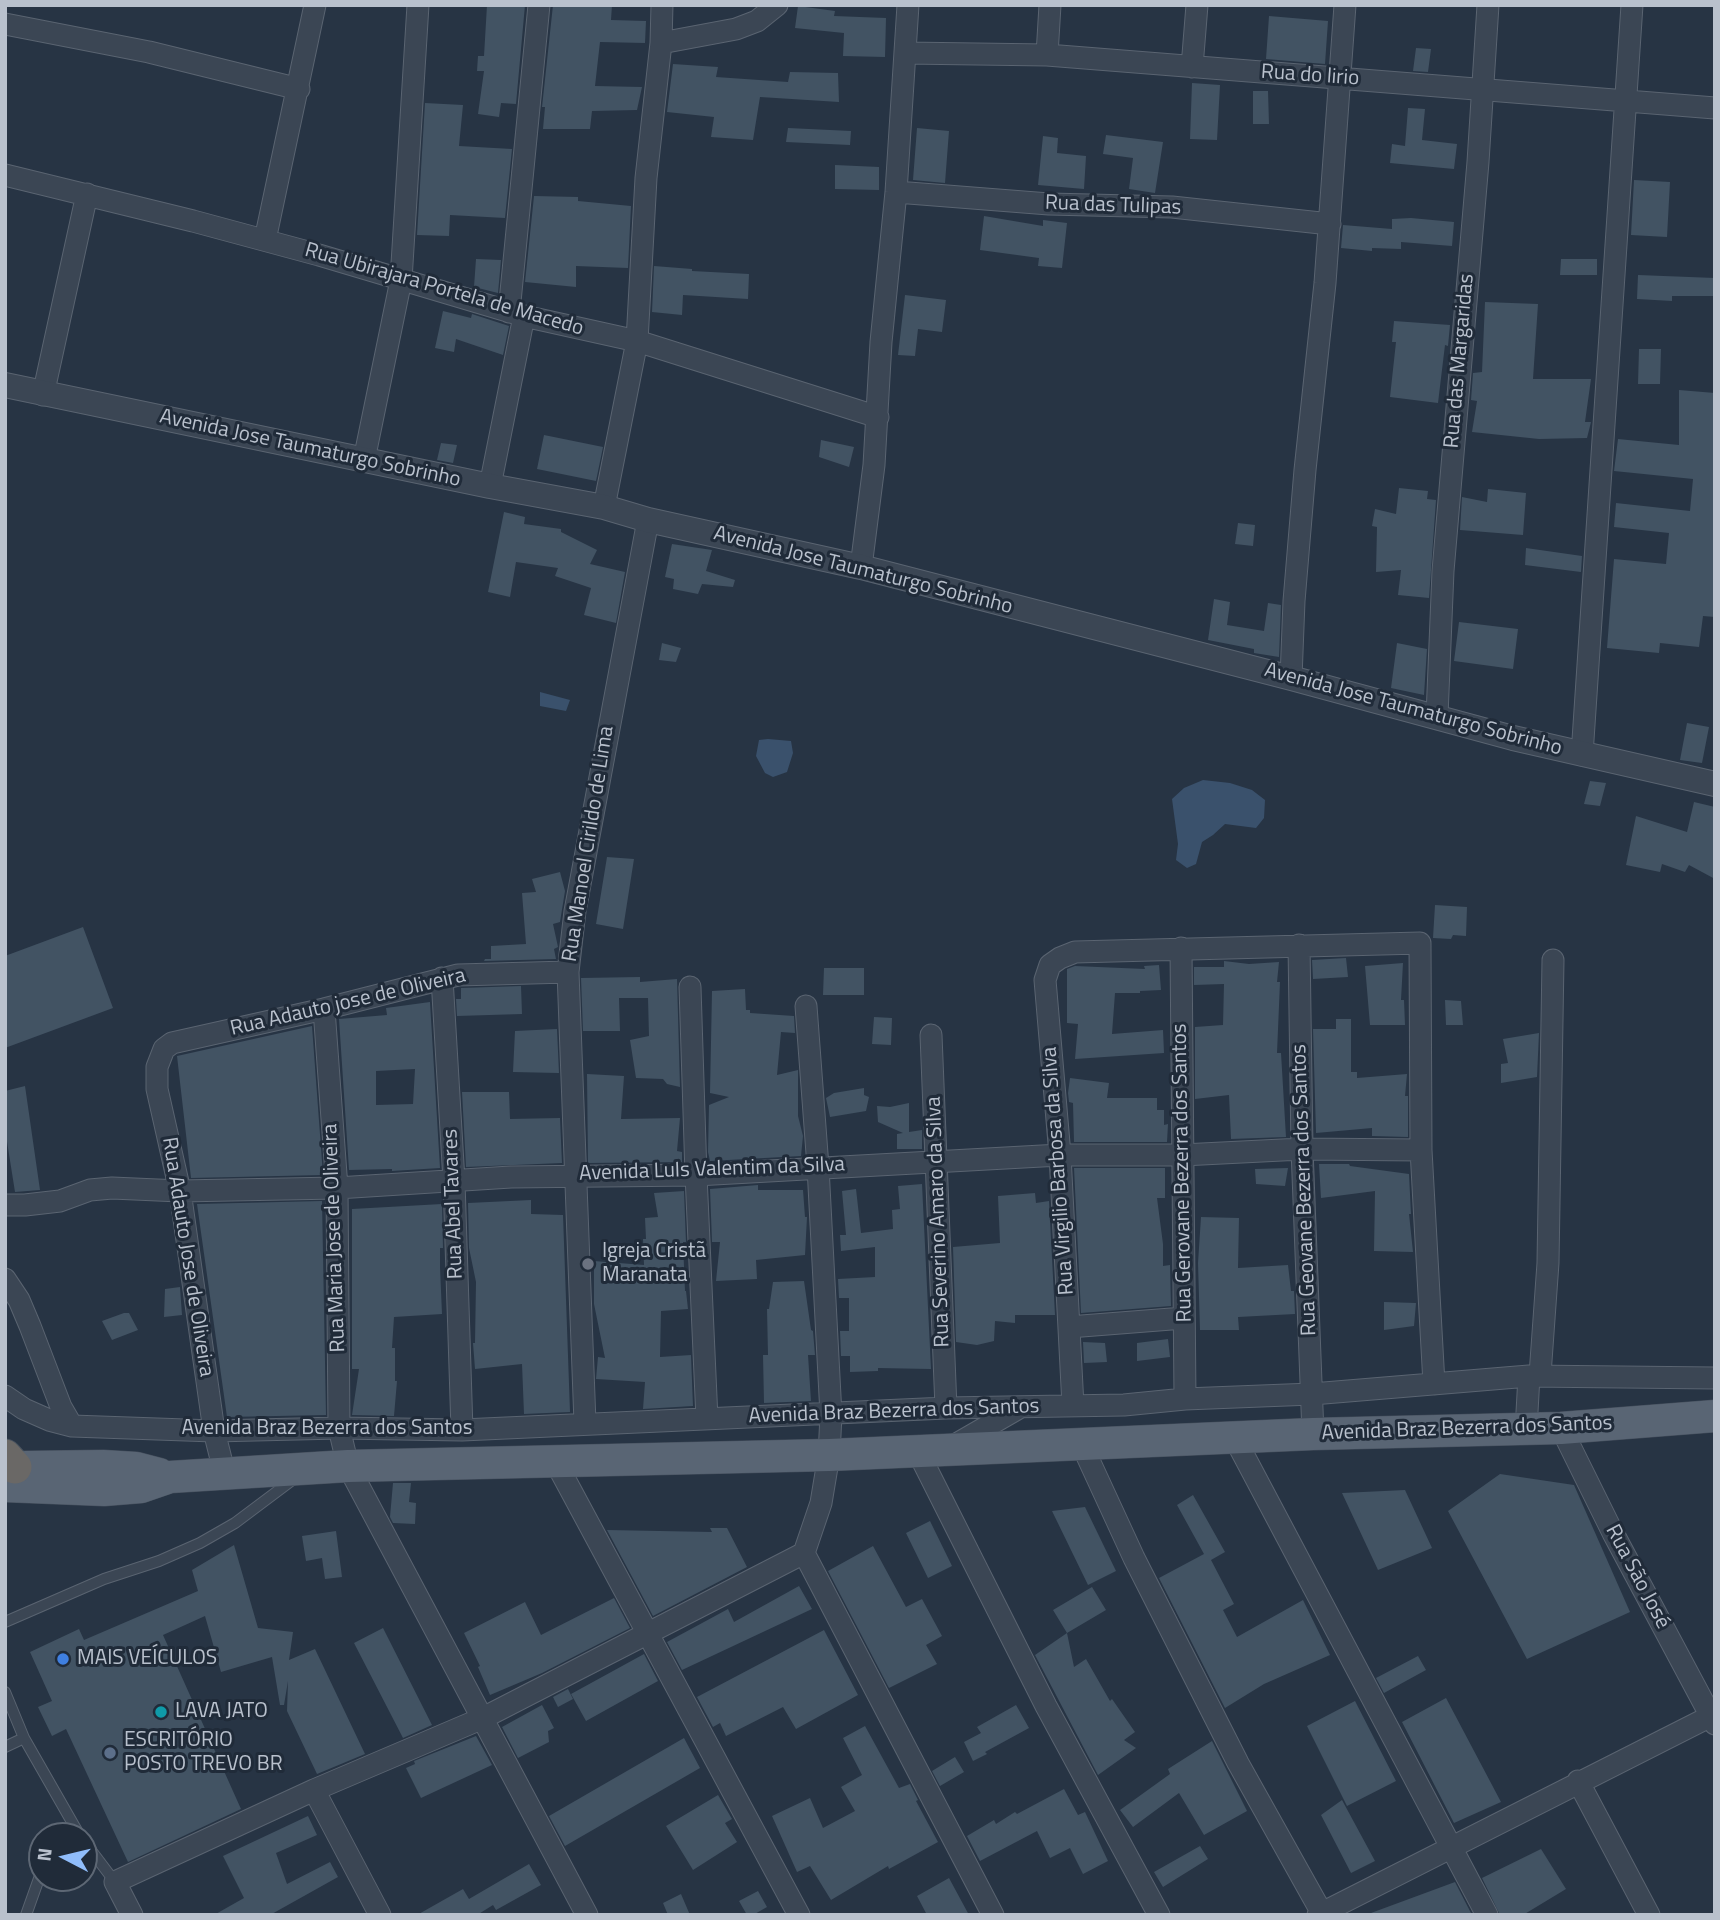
<!DOCTYPE html>
<html>
<head>
<meta charset="utf-8">
<style>
	body { margin:0 }
	#map { position:relative; width:1720px; height:1920px; overflow:hidden; background:#273444; font-family:"Titillium Web",sans-serif }
	canvas { display:block }
	.frame { position:absolute; inset:0; border:7px solid #b9c1cd; pointer-events:none }
	.north { position:absolute; left:28px; top:1822px; width:70px; height:70px; box-sizing:border-box; background:#202b39; border:2px solid #5d6774; border-radius:50%; rotate:277deg; font-size:19px; font-weight:700; line-height:28px; text-align:center; color:#b9c1cd }
	.north::after { content:''; display:block; margin:auto; width:24px; height:32px; background:#90bdfb; clip-path:polygon(50% 0,100% 100%,50% 72%,0 100%) }
</style>
</head>
<body>
<div id="map">
<canvas width="1720" height="1920"></canvas>
<div class="frame"></div>
<div class="north">N</div>
</div>
<script>
const c = document.querySelector('canvas').getContext('2d');
c.lineJoin = 'round';
function fill(path, color) { c.fillStyle = color; c.fill(path, 'evenodd'); }
const toPath = rows => new Path2D(rows.map(r => 'M' + r).join(''));
function trace(path, color, width, dash) { c.strokeStyle = color; c.lineWidth = width; c.lineCap = dash ? 'butt' : 'round'; c.setLineDash(dash || []); c.stroke(path); }
function label(font, color, halo, rows, align = 'center') {
  c.font = font + ' "Titillium Web",sans-serif'; c.lineWidth = 6; c.setLineDash([]); c.textBaseline = 'middle'; c.strokeStyle = halo; c.fillStyle = color; for (const [text, x, y, turn = 0] of rows) {
    c.save(); c.translate(x, y); c.rotate((+turn || 0) * Math.PI / 180); c.textAlign = isNaN(turn) ? turn : align; if (halo) c.strokeText(text, 0, 0); c.fillText(text, 0, 0); c.restore();
  }
}
fill(toPath([
	[540,692,570,700,566,711,540,706],
	[768,739,791,741,793,753,787,772,773,777,765,773,756,756,759,740],
	[1203,780,1230,783,1252,790,1265,800,1264,818,1256,828,1225,824,1213,835,1202,842,1196,864,1187,868,1176,860,1178,844,1172,799,1184,788]
]), '#3a516c');
fill(toPath([
	[487,5,525,5,516,104,501,103,499,117,478,114,484,71,477,71,478,56,484,56],
	[553,5,612,5,611,20,646,21,645,43,600,42,595,86,642,87,637,110,592,111,590,129,543,129,545,107,542,107],
	[798,6,835,11,834,16,886,18,885,57,843,56,844,33,795,28],
	[1269,16,1328,21,1325,64,1266,59],
	[1416,48,1431,49,1428,72,1413,71],
	[673,64,718,67,716,77,788,82,790,72,838,73,839,102,760,97,753,140,711,137,714,117,667,112],
	[1192,83,1220,85,1217,140,1190,139],
	[1253,91,1268,91,1269,124,1253,124],
	[425,103,463,105,459,146,512,149,505,218,450,215,449,236,417,235],
	[1408,108,1425,109,1422,140,1457,144,1454,169,1390,163,1392,144,1405,146],
	[788,128,851,131,850,145,786,142],
	[917,128,949,131,945,183,913,180],
	[1106,135,1163,142,1155,193,1129,189,1133,158,1103,154],
	[1043,136,1058,138,1057,153,1086,156,1084,189,1038,185],
	[835,165,879,167,879,190,835,189],
	[1634,180,1670,182,1667,237,1631,235],
	[534,196,578,197,578,201,631,206,628,268,576,266,576,287,525,282],
	[984,216,1043,226,1043,220,1067,223,1062,268,1038,266,1039,258,980,250],
	[1411,218,1454,222,1452,246,1401,242,1401,249,1372,248,1372,251,1341,248,1343,225,1392,229,1392,219],
	[476,259,501,260,498,293,474,287],
	[1561,259,1597,259,1597,275,1560,275],
	[654,266,692,269,692,271,749,274,748,299,683,295,682,315,652,312],
	[1638,275,1715,278,1715,296,1672,296,1672,301,1637,299],
	[905,295,946,300,942,332,918,329,915,356,898,355],
	[1485,302,1538,304,1533,379,1591,379,1585,422,1591,422,1587,438,1539,439,1472,432,1477,401,1471,400,1473,373,1482,372],
	[443,311,471,318,472,314,509,326,503,355,456,339,454,352,435,348],
	[1394,321,1450,325,1448,346,1445,345,1438,403,1390,397,1396,342,1392,342],
	[1639,349,1661,349,1660,384,1638,384],
	[1679,390,1715,393,1715,617,1703,616,1699,647,1660,643,1659,653,1607,648,1614,559,1666,564,1669,533,1614,527,1616,503,1690,511,1693,479,1614,471,1618,439,1679,445],
	[544,435,603,447,596,481,537,469],
	[821,440,854,447,849,467,819,457],
	[441,443,457,445,453,463,437,460],
	[1399,488,1428,491,1427,499,1436,500,1429,598,1398,595,1401,570,1376,572,1377,527,1372,526,1375,509,1396,514],
	[1488,489,1526,493,1523,535,1460,530,1462,497,1487,502],
	[504,512,525,517,524,524,561,529,561,532,597,550,590,564,625,572,616,623,584,615,591,588,555,576,558,568,516,562,510,597,488,592],
	[1238,523,1255,525,1253,546,1235,544],
	[672,544,712,550,706,571,735,580,733,587,702,584,698,594,673,589,674,579,665,577],
	[1526,548,1582,556,1581,572,1525,565],
	[1214,599,1230,602,1227,625,1264,631,1268,603,1281,605,1279,657,1254,653,1254,649,1208,640],
	[1459,622,1518,629,1513,669,1454,661],
	[662,643,681,648,676,662,659,660],
	[1397,643,1427,649,1424,695,1391,688],
	[1687,723,1709,727,1702,763,1680,760],
	[1590,781,1606,783,1600,806,1584,804],
	[1694,802,1715,807,1715,879,1689,865,1685,872,1662,864,1660,872,1626,865,1636,816,1687,832],
	[607,857,634,859,623,929,596,924],
	[560,872,565,891,560,922,553,924,558,947,554,949,556,959,484,961,485,959,491,959,491,946,526,944,522,893,536,892,532,879],
	[1435,905,1467,907,1466,936,1453,935,1451,939,1433,938],
	[83,927,113,1008,5,1048,5,956],
	[1346,958,1348,977,1313,979,1312,960],
	[1224,961,1249,964,1279,962,1277,982,1280,982,1277,1053,1281,1053,1286,1137,1231,1139,1229,1095,1195,1099,1195,1027,1223,1025,1224,984,1194,985,1194,967,1224,967],
	[1403,963,1401,1000,1404,1000,1405,1025,1370,1025,1365,966],
	[1159,965,1161,990,1140,991,1140,993,1115,993,1112,1034,1163,1030,1164,1053,1075,1059,1078,1024,1067,1023,1067,969,1075,966,1145,969,1144,966],
	[824,968,864,968,864,995,823,995],
	[640,977,640,982,677,979,680,1087,667,1084,663,1079,636,1078,630,1040,649,1036,648,998,619,998,620,1031,583,1031,581,978],
	[521,986,522,1014,457,1016,456,999,461,999,461,988],
	[745,989,746,1010,750,1010,750,1013,794,1016,795,1033,781,1032,777,1075,798,1070,798,1116,803,1136,801,1156,710,1161,708,1152,709,1105,729,1097,710,1093,712,991],
	[1445,1000,1461,1001,1463,1025,1446,1025],
	[430,1002,440,1168,392,1171,392,1169,349,1170,339,1019,387,1015,386,1008],
	[415,1069,413,1104,376,1105,376,1071],
	[874,1017,892,1018,891,1045,872,1044],
	[1336,1019,1351,1019,1351,1072,1357,1072,1357,1078,1407,1074,1405,1096,1408,1096,1408,1137,1372,1136,1372,1128,1316,1133,1313,1029,1336,1029],
	[312,1026,323,1175,191,1178,177,1056],
	[557,1029,559,1073,513,1072,515,1031],
	[1539,1033,1537,1077,1501,1083,1501,1064,1508,1063,1503,1039],
	[587,1074,624,1076,621,1119,680,1118,677,1151,682,1152,682,1162,588,1163],
	[1070,1078,1109,1083,1107,1098,1157,1098,1157,1110,1164,1110,1164,1125,1168,1124,1167,1142,1074,1142,1073,1103,1069,1102,1068,1093],
	[25,1086,40,1190,15,1192,5,1129,5,1091],
	[864,1088,864,1095,869,1097,866,1111,830,1117,826,1098,834,1093],
	[462,1092,509,1092,510,1119,560,1118,562,1163,466,1167],
	[909,1103,909,1132,922,1130,922,1149,897,1149,897,1134,903,1133,878,1122,877,1106,890,1107],
	[1319,1164,1349,1164,1350,1166,1409,1174,1411,1214,1409,1214,1413,1252,1374,1251,1375,1191,1321,1198],
	[1074,1168,1165,1168,1165,1198,1157,1198,1163,1244,1163,1266,1170,1265,1171,1306,1081,1313],
	[1288,1168,1285,1186,1256,1184,1255,1169],
	[922,1184,931,1369,878,1368,878,1371,850,1372,850,1356,841,1356,840,1331,849,1331,849,1298,839,1298,838,1279,875,1277,875,1247,841,1251,840,1235,846,1235,842,1191,856,1189,861,1233,893,1229,892,1210,900,1209,898,1186],
	[758,1185,758,1190,803,1190,805,1217,807,1217,805,1255,756,1260,757,1279,716,1281,720,1242,712,1242,710,1189],
	[684,1191,686,1242,683,1242,685,1291,686,1291,688,1309,661,1311,660,1357,691,1355,693,1406,643,1409,645,1382,596,1379,598,1357,605,1358,594,1304,594,1261,644,1265,643,1239,646,1239,645,1218,658,1217,654,1193],
	[1035,1193,1036,1203,1049,1201,1055,1315,1015,1315,1015,1323,995,1321,994,1341,977,1345,956,1342,953,1247,1000,1243,998,1196],
	[531,1200,531,1214,563,1215,570,1412,524,1414,522,1364,475,1369,473,1343,475,1343,476,1282,469,1248,468,1203],
	[322,1201,326,1415,227,1417,197,1204],
	[442,1204,443,1248,440,1248,440,1267,442,1314,394,1317,392,1348,395,1348,395,1381,397,1381,394,1416,352,1415,359,1369,352,1369,352,1209],
	[1201,1217,1239,1218,1238,1268,1288,1265,1291,1291,1294,1291,1295,1314,1238,1317,1239,1330,1200,1330,1198,1263],
	[804,1281,811,1330,813,1331,815,1355,808,1355,811,1401,764,1403,763,1355,768,1355,767,1309,769,1309,773,1282],
	[180,1287,182,1315,164,1317,165,1289],
	[1384,1302,1416,1303,1414,1326,1384,1330],
	[124,1313,129,1313,138,1330,112,1340,102,1321],
	[1168,1339,1170,1357,1137,1361,1137,1343],
	[1083,1342,1105,1343,1107,1362,1084,1363],
	[1500,1474,1574,1485,1630,1612,1527,1659,1448,1511],
	[393,1483,411,1483,409,1502,416,1503,415,1524,393,1523,390,1517],
	[1405,1490,1432,1548,1378,1570,1342,1493],
	[1193,1495,1225,1552,1211,1560,1234,1604,1223,1610,1237,1637,1303,1600,1330,1655,1264,1684,1225,1708,1159,1578,1204,1554,1177,1505],
	[1085,1507,1116,1571,1088,1585,1052,1511],
	[930,1521,952,1566,928,1578,906,1533],
	[710,1528,727,1528,747,1567,653,1616,607,1530,712,1532],
	[336,1531,342,1577,325,1579,322,1558,306,1561,302,1536],
	[234,1545,258,1628,293,1632,289,1660,315,1649,365,1754,317,1774,287,1711,288,1681,284,1705,280,1705,272,1657,221,1672,205,1616,163,1635,241,1809,128,1862,66,1729,52,1736,38,1707,52,1701,30,1652,79,1629,84,1640,198,1591,192,1570],
	[873,1546,906,1607,922,1599,942,1636,926,1645,937,1664,889,1688,828,1571],
	[799,1586,812,1609,682,1670,667,1642,728,1609,734,1622],
	[1092,1587,1106,1610,1067,1633,1053,1610],
	[614,1598,630,1628,542,1673,490,1695,478,1667,480,1666,464,1633,525,1602,541,1635],
	[383,1628,432,1725,403,1738,354,1643],
	[824,1630,858,1695,796,1729,783,1707,726,1736,720,1723,713,1727,697,1697],
	[1067,1633,1074,1667,1086,1659,1110,1701,1112,1699,1135,1732,1124,1740,1136,1748,1098,1775,1035,1655],
	[644,1654,658,1681,586,1721,571,1694],
	[1418,1656,1426,1670,1384,1693,1376,1678],
	[568,1689,573,1699,558,1707,553,1697],
	[1446,1698,1501,1802,1454,1823,1402,1722],
	[1355,1701,1396,1781,1347,1806,1307,1726],
	[542,1705,554,1728,548,1731,549,1742,518,1758,502,1727],
	[1016,1705,1029,1728,985,1752,987,1754,973,1761,964,1742,981,1733,977,1727],
	[865,1726,899,1788,910,1784,918,1800,916,1801,938,1842,889,1869,888,1866,831,1900,810,1866,797,1872,772,1816,810,1798,823,1828,855,1811,841,1787,862,1775,843,1738],
	[476,1736,492,1765,421,1798,406,1768,415,1764,414,1761],
	[684,1738,700,1768,565,1846,549,1816],
	[1212,1741,1247,1811,1204,1835,1179,1793,1133,1827,1120,1810,1170,1774,1168,1769],
	[955,1757,964,1772,940,1786,932,1771],
	[1064,1789,1078,1815,1085,1812,1108,1861,1083,1874,1070,1848,1050,1858,1037,1831,980,1861,967,1836,994,1820,996,1824,1015,1812,1017,1814],
	[718,1795,732,1819,725,1823,737,1842,693,1870,666,1826],
	[1342,1800,1375,1861,1351,1873,1321,1815],
	[308,1816,317,1835,276,1853,287,1884,330,1862,338,1877,270,1915,214,1915,244,1898,223,1856],
	[1200,1846,1208,1859,1163,1887,1154,1872],
	[1541,1849,1566,1889,1523,1915,1500,1915,1482,1878],
	[529,1864,541,1885,496,1910,493,1905,477,1915,417,1915,463,1889,469,1899],
	[949,1878,969,1915,927,1915,917,1896],
	[1455,1882,1472,1915,1371,1915,1371,1913],
	[758,1891,767,1907,753,1915,747,1915,739,1901],
	[681,1894,690,1915,668,1915,663,1903]
]), '#425363');
const service = toPath([
	[5,1622,104,1579,159,1561,200,1543,235,1523,295,1478],
	[5,1692,24,1738,80,1836],
	[5,1747,24,1738],
	[84,1841,115,1882],
	[26,1915,42,1870]
]);
const minor = toPath([
	[5,24,149,52,299,89],
	[661,43,736,29,757,21,777,5],
	[906,53,1047,55,1715,108],
	[1047,55,1050,5],
	[1192,67,1197,5],
	[5,175,193,221,319,255,524,316,637,341,878,417],
	[896,192,1049,204,1172,207,1330,224],
	[265,240,315,5],
	[509,312,539,5],
	[43,395,87,194],
	[364,460,401,280,418,5],
	[490,486,524,316],
	[604,507,637,341,646,178,661,43,662,5],
	[861,567,874,465,881,342,896,192,908,5],
	[1291,678,1294,601,1305,470,1325,283,1345,5],
	[1437,716,1443,571,1478,162,1488,5],
	[1582,755,1632,5],
	[1299,945,1302,1149,1313,1434],
	[1181,948,1185,1399],
	[442,978,454,1181,462,1430],
	[690,987,696,1175,707,1419],
	[324,1009,337,1188,339,1428,348,1466,587,1915],
	[931,1035,946,1408],
	[5,1205,25,1205,60,1201,90,1190,112,1188,180,1191,337,1188,511,1177,696,1175,1060,1155,1182,1155,1302,1149,1421,1150],
	[5,1279,19,1300,30,1326,61,1407,72,1426],
	[1069,1327,1184,1318],
	[1540,1375,1548,1263,1553,960],
	[5,1396,24,1409,49,1420,72,1426,214,1431,339,1428,462,1430,946,1408,1124,1405,1185,1399,1312,1394,1529,1376,1715,1378],
	[1073,1406,1060,1155,1045,980,1050,965,1060,958,1075,952,1420,943,1421,1150,1434,1384],
	[585,1423,568,972,575,911,648,520],
	[1561,1428,1613,1533,1715,1724],
	[1526,1430,1529,1376],
	[1234,1437,1487,1915],
	[1081,1443,1134,1558,1238,1763,1323,1915],
	[953,1446,1019,1408],
	[917,1450,1046,1706,1159,1915],
	[555,1461,799,1915],
	[225,1475,214,1431,180,1191,157,1089,157,1067,164,1049,172,1043,324,1009,458,975,568,972],
	[804,1553,993,1915],
	[1578,1781,1649,1915],
	[314,1790,380,1915],
	[132,1915,115,1882,314,1790,483,1718,804,1553,821,1503,829,1455,831,1415,818,1167,806,1006],
	[1318,1915,1715,1714]
]);
const tertiary = toPath([
	[5,385,490,486,604,507,648,520,861,567,1291,678,1513,738,1715,784]
]);
const primary = toPath([
	[26,1467,103,1466,136,1468,159,1474],
	[5,1486,104,1490,141,1487,170,1477,348,1466,829,1455,1313,1434,1561,1428,1715,1416]
]);
const trunk = toPath([
	[5,1456,15,1467]
]);
trace(service, '#5a6471', 12);
trace(minor, '#5a6471', 23);
trace(tertiary, '#5a6471', 26);
trace(primary, '#454f5d', 33);
trace(trunk, '#46515e', 35);
trace(service, '#3b4654', 10);
trace(minor, '#3b4654', 21);
trace(tertiary, '#3b4654', 24);
trace(primary, '#596574', 32);
trace(trunk, '#6a6866', 33);
for (const [x, y, r, color] of [
	[588,1264,7,"#6b7280"],
	[63,1659,7,"#3f7fe0"],
	[161,1712,7,"#0f9aa8"],
	[110,1753,7,"#5c6f8a"]
]) { const dot = new Path2D(); dot.arc(x, y, r, 0, 2 * Math.PI); c.fillStyle = color; c.fill(dot); trace(dot, '#202b39', 2.5); }
label('21px', '#b9c1cd', '#202b39', [
	["Rua do lirio",1310,76,4],
	["Rua das Tulipas",1113,206,2],
	["Rua Ubirajara Portela de Macedo",444,290,16],
	["Rua das Margaridas",1460,361,-85],
	["Avenida Jose Taumaturgo Sobrinho",310,449,12],
	["Avenida Jose Taumaturgo Sobrinho",863,571,14],
	["Avenida Jose Taumaturgo Sobrinho",1413,710,15],
	["Rua Manoel Cirildo de Lima",589,844,-81],
	["Rua Adauto jose de Oliveira",348,1003,-13],
	["Avenida LuIs Valentim da Silva",712,1170,-2],
	["Rua Virgilio Barbosa da Silva",1059,1171,-94],
	["Rua Gerovane Bezerra dos Santos",1183,1173,-91],
	["Rua Geovane Bezerra dos Santos",1305,1190,-92],
	["Rua Abel Tavares",454,1204,-92],
	["Rua Severino Amaro da Silva",939,1222,-92],
	["Rua Maria Jose de Oliveira",335,1238,-92],
	["Rua Adauto Jose de Oliveira",187,1257,81],
	["Avenida Braz Bezerra dos Santos",894,1412,-2],
	["Avenida Braz Bezerra dos Santos",327,1429],
	["Avenida Braz Bezerra dos Santos",1467,1429,-2],
	["Rua São José",1637,1577,62]
]);
label('21px', '#b9c1cd', '#202b39', [
	["Igreja Cristã",602,1252],
	["Maranata",602,1276],
	["MAIS VEÍCULOS",77,1659],
	["LAVA JATO",175,1712],
	["ESCRITÓRIO",124,1741],
	["POSTO TREVO BR",124,1765]
], 'left');
</script>
</body>
</html>
